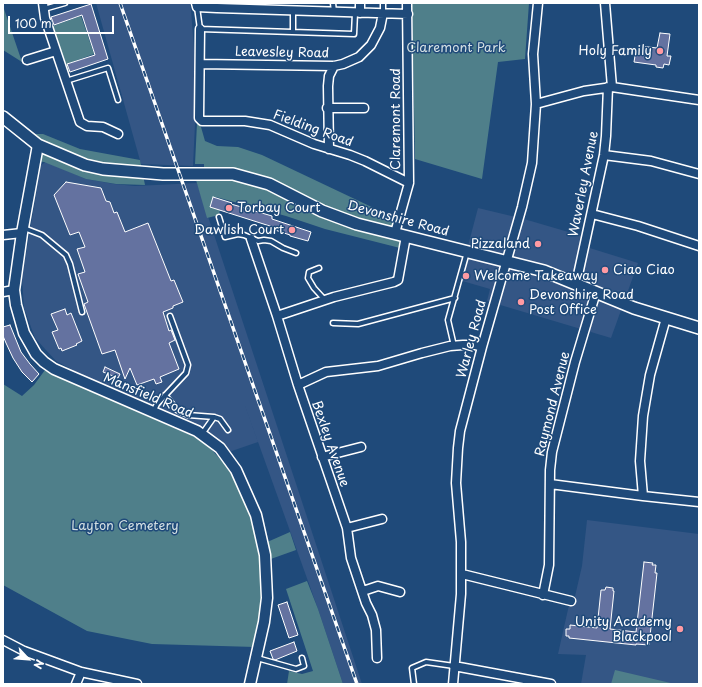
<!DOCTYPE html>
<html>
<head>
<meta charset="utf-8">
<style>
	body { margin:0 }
	#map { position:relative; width:702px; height:687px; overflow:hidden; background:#1f4a7a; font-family:"Playpen Sans",sans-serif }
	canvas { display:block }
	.frame { position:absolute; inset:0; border:4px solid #fff; pointer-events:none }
	.north { position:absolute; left:8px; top:639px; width:40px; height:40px; -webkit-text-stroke:3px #1f4a7a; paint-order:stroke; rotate:116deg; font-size:11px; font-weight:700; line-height:16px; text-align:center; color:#fff }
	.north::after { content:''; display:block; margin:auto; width:14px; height:18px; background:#fff; clip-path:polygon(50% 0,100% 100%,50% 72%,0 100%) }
	.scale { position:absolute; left:8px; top:16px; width:106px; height:18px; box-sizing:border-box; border:2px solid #fff; border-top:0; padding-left:5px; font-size:12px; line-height:14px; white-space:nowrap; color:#fff; -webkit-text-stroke:3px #1f4a7a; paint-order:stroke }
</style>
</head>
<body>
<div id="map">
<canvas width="702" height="687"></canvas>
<div class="frame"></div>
<div class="north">N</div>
<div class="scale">100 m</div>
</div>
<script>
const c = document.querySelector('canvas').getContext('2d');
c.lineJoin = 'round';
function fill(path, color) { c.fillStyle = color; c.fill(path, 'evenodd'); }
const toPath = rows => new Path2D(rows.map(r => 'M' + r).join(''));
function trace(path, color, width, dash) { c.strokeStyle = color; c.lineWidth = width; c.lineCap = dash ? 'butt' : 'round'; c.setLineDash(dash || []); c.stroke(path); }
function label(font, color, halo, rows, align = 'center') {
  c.font = font + ' "Playpen Sans",sans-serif'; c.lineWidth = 3; c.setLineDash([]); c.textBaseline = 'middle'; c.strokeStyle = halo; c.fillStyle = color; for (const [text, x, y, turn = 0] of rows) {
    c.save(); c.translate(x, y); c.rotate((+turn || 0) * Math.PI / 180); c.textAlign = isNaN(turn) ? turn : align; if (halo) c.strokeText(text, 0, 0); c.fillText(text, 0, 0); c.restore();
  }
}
fill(toPath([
	[96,3,190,3,191,10,194,49,195,124,193,166,141,164],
	[46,162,86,179,114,184,135,186,197,183,362,684,343,684,318,609,234,375,258,442,229,452,198,427,90,379,56,361,35,338,24,308,22,278,41,165],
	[478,208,524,219,582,236,580,245,638,263,611,338,487,301,490,289,459,280],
	[587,520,699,534,699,684,581,684,586,655,558,654,569,605,573,605,582,566]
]), '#345685');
fill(toPath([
	[412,3,529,3,525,59,498,62,482,179,415,159],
	[3,6,22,62,3,50],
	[81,16,94,54,67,64,69,72,66,74,47,18,50,17,53,26],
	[197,123,201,127,205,141,217,146,238,147,262,155,397,219,394,229,360,221,331,209,204,169,204,164,195,164],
	[26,134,43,134,80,149,140,160,145,185,116,184,86,179,44,162,37,161,40,147],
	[205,174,233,174,399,240,401,244,400,248,325,229,286,216,216,197,215,198,213,197,210,206,220,209,219,215,207,218,196,180,206,180],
	[45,370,51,374,197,438,211,449,230,470,244,498,262,556,262,606,255,647,152,644,87,631,3,585,3,384,22,396,34,385],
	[290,532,296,550,268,560,265,543],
	[307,581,318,609,343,684,287,684,289,671,302,674,313,671,286,589],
	[615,670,675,684,611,684]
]), '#4f7f8a');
const building = toPath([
	[91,4,108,59,70,72,67,64,95,55,82,15,54,25,51,17,91,4],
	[660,33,670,34,667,56,671,56,669,65,664,64,663,68,656,67,656,65,634,62,636,50,639,51,640,46,657,48,660,33],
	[66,182,101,188,106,201,110,202,114,213,117,212,125,232,148,223,171,281,174,280,183,302,173,306,173,308,163,312,169,331,171,330,175,340,169,343,179,369,160,377,162,382,156,384,154,379,137,385,130,368,125,379,115,350,102,354,84,304,88,302,78,274,85,272,77,249,85,247,79,232,70,235,54,195,66,182],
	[213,197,232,203,231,204,272,216,272,219,311,232,308,241,290,236,290,235,272,229,273,227,210,207,213,197],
	[65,309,67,315,71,313,82,341,76,344,77,345,62,351,61,348,59,349,52,332,58,330,51,314,65,309],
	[10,325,21,352,30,364,39,374,32,382,22,372,13,358,6,343,3,336,3,327,10,325],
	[105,367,120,374,118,378,103,372,105,367],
	[644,562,653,563,652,565,656,565,655,573,657,573,649,645,636,644,636,645,569,638,569,636,566,636,566,629,570,629,570,625,597,628,601,590,605,590,606,587,613,588,613,591,614,591,610,629,636,632,644,562],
	[287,602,298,635,289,638,278,605,287,602],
	[294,642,297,651,275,660,273,659,270,651,294,642]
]);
fill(building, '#6472a0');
trace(building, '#fff', 1);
const service = toPath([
	[333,3,334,12],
	[383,3,383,13],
	[197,7,200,29,354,34,355,13],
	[44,9,65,3],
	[293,32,293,11],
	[66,81,108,68,118,100],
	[219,217,225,237,238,234,244,235,258,241,264,240,271,241,283,248,296,253],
	[24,228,42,235,66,255,70,264,82,312],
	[319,268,309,272,308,278,314,288,325,300],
	[333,323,358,324,455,298],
	[454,346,448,320,467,252],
	[165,395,177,410,188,415,214,417],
	[153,412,157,404,186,373,188,365,170,316],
	[202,434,214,417,220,419,228,430],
	[257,658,296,669,304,666,302,658],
	[414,684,412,668,426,662,454,666]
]);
const minor = toPath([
	[43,3,45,18,80,122,87,126,103,127,118,134],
	[196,3,197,7,217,8,408,14],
	[360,3,360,13],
	[605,3,612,87],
	[200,29,199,118,202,121,245,121,270,125,314,144,350,155,365,161,409,183],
	[27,60,56,51],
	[200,64,334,66,343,64,359,57,371,45,380,28,383,13],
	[536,104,584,91,612,87,699,100],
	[327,108,364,108],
	[329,149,328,86,329,76,334,66],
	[604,155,651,161,699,174],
	[592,214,638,226,699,246],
	[395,233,409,183,407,3],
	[3,235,22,233],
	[251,239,277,316,298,385,347,528,351,558,366,603,372,615,376,630,377,658],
	[576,284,604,155,606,136,608,87],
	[3,292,14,290],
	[277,316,334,297,394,282,398,280,406,236],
	[298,385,326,372,378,366,422,353,450,346,463,345,475,345,482,347],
	[322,457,361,447],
	[550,484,643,496,699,502],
	[643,496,640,461,643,416,650,375,666,318],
	[347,528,382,519],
	[462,574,571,601],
	[363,591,378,586,400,592],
	[543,595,549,565,550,470,552,452,575,362,596,292],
	[3,640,24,651,81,672,137,684],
	[454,666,551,684],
	[76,684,81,672],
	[453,684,461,594,461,542,456,483,458,448,460,431,482,347,522,207,532,163,536,104,533,54,538,3]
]);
const tertiary = toPath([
	[38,145,22,233,14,290,16,305,24,333,36,354,44,362,54,369,197,431,220,448,236,470,256,515,265,555,267,598,264,622,250,684]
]);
const secondary = toPath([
	[3,117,38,145,85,165,103,169,163,174,233,174,269,184,322,211,357,224,544,271,634,308,699,328]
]);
trace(service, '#fff', 7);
trace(minor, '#fff', 11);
trace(tertiary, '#fff', 13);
trace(secondary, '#fff', 14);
trace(service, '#1f4a7a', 4);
trace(minor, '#1f4a7a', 8);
trace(tertiary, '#1f4a7a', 10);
trace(secondary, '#1f4a7a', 11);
const rail = toPath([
	[120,3,357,684]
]);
trace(rail, '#fff', 3.5);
trace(rail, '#1f4a7a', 2, [6]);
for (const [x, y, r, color] of [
	[660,51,4,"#ff9aa2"],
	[229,208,4,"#ff9aa2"],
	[292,230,4,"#ff9aa2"],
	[538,244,4,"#ff9aa2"],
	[605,270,4,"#ff9aa2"],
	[466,276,4,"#ff9aa2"],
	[521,302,4,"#ff9aa2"],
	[680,629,4,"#ff9aa2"]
]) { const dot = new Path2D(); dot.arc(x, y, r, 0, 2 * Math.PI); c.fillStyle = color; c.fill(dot); trace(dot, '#1f4a7a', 1.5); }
label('13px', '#d3dfe2', '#1f4a7a', [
	["Claremont Park",456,48],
	["Layton Cemetery",125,526]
]);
label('13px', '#fff', '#1f4a7a', [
	["Holy Family",652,51],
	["Torbay Court",237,208,"left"],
	["Dawlish Court",284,230],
	["Pizzaland",530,244],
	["Ciao Ciao",613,270,"left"],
	["Welcome Takeaway",474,276,"left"],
	["Devonshire Road",529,295,"left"],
	["Post Office",529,310,"left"],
	["Unity Academy",672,622],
	["Blackpool",672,637]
], 'right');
label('13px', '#fff', '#1f4a7a', [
	["Leavesley Road",282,53,1],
	["Claremont Road",396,119,-90],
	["Fielding Road",313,129,20],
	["Waverley Avenue",584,184,-79],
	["Devonshire Road",398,219,15],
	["Warley Road",472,339,-75],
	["Mansfield Road",148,396,23],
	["Raymond Avenue",553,404,-76],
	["Bexley Avenue",330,444,71]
]);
</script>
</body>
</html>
